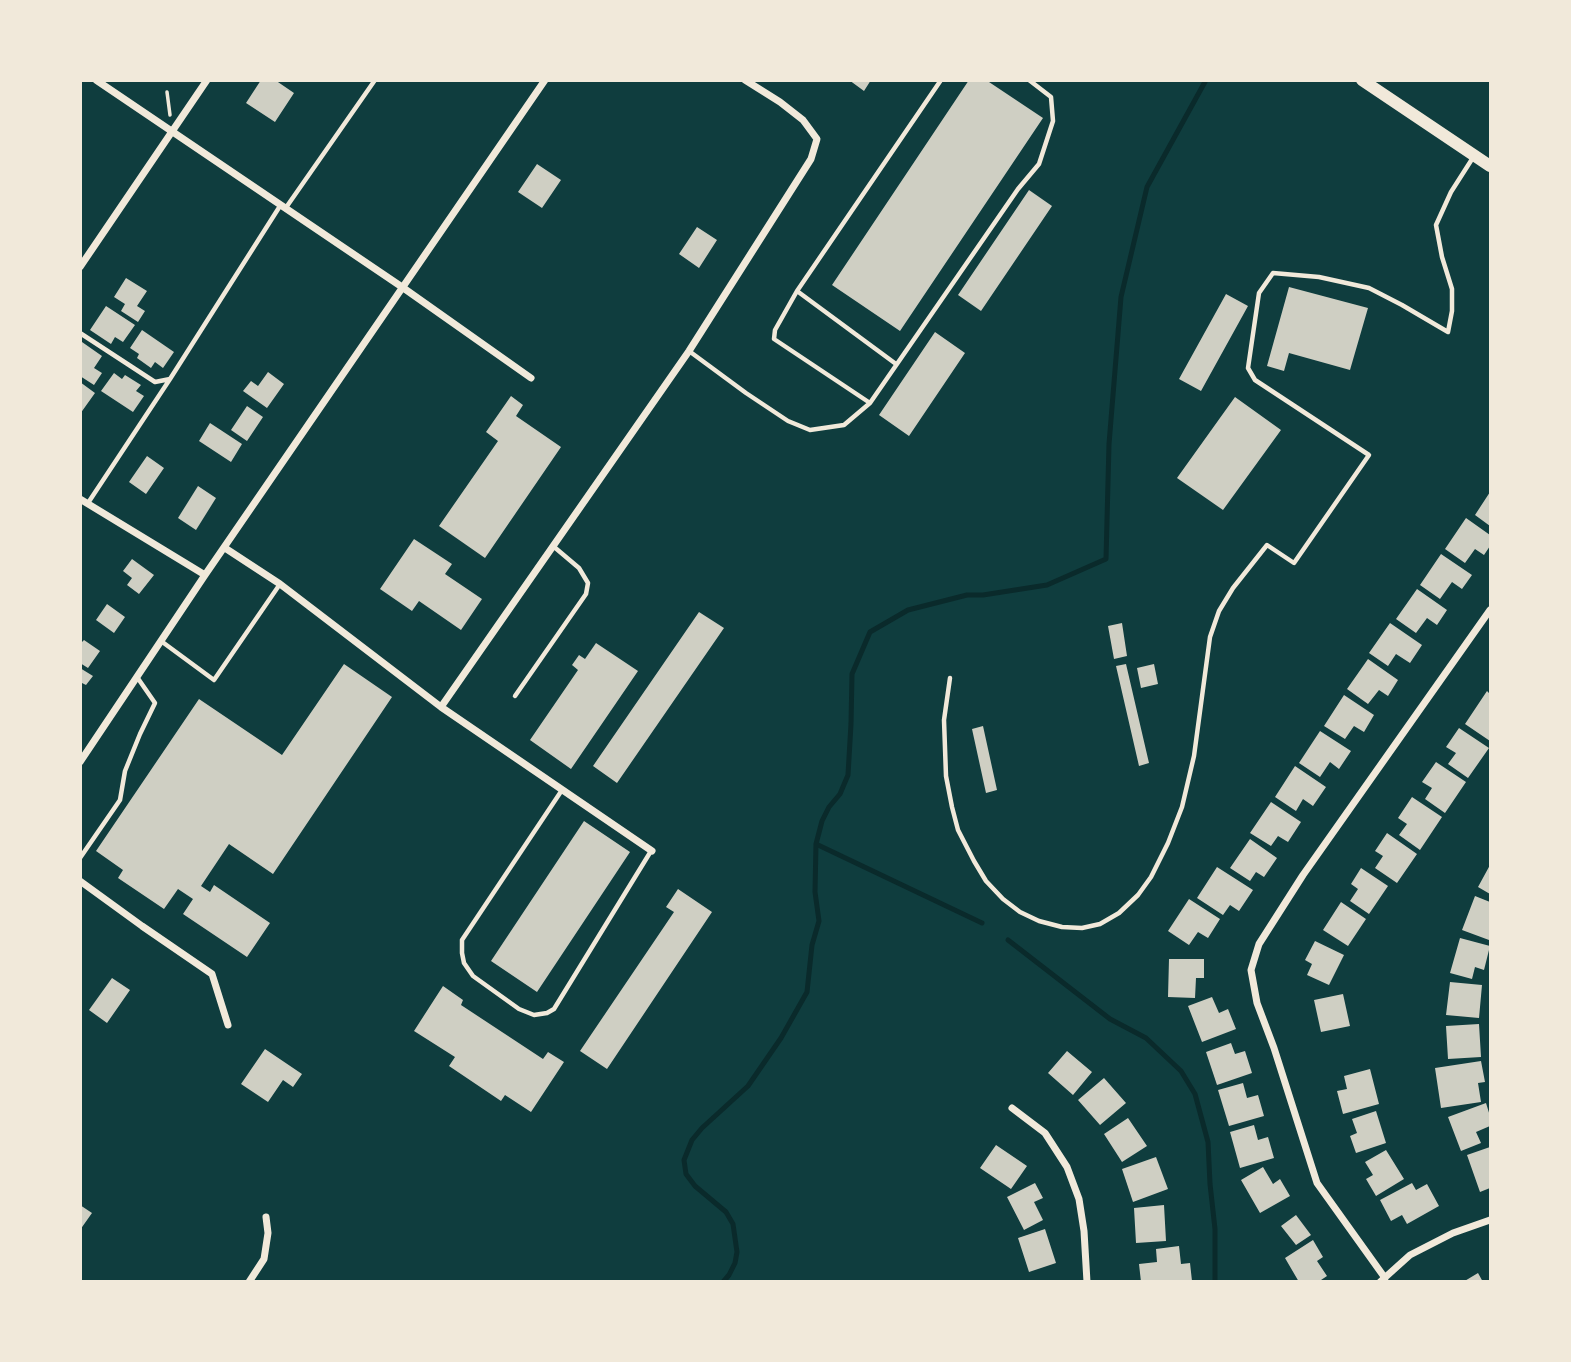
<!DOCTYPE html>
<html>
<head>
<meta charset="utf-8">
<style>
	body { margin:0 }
	#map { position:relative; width:1571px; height:1362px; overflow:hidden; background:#0f3d3e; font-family:"Exo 2",sans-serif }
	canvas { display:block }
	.frame { position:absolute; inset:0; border:82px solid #f1e9da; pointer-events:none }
</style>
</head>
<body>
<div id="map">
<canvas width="1571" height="1362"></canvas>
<div class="frame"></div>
</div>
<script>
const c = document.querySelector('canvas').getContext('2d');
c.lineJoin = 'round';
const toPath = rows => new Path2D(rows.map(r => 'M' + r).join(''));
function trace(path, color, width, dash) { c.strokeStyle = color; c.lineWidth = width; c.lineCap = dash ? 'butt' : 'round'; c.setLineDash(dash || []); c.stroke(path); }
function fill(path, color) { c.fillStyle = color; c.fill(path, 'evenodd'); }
trace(toPath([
	[816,844,982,923],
	[1008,940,1110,1019,1146,1038,1181,1071,1195,1094,1208,1142,1210,1184,1215,1229,1215,1282],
	[723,1282,729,1275,735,1263,737,1252,733,1224,726,1212,695,1186,686,1174,684,1160,692,1140,702,1128,748,1086,781,1038,807,992,812,945,819,921,815,892,816,844,822,821,829,807,840,794,848,775,851,724,852,674,870,632,908,610,967,595,983,595,1047,585,1106,559,1109,444,1121,297,1147,187,1206,80]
]), '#0a2a2b', 5);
fill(toPath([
	[261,80,275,80,294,93,275,122,246,103],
	[849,80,871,80,864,91],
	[969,80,986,80,1043,118,900,331,832,285],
	[537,164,561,180,542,208,518,192],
	[1029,190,1052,206,981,311,958,295],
	[697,227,717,240,699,268,679,254],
	[126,278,147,291,137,306,145,311,138,322,121,311,125,304,114,297],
	[1289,287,1368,308,1350,370,1289,353,1284,371,1267,366],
	[1226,294,1248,306,1201,391,1179,379],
	[106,306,135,325,123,342,115,337,111,344,90,330],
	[142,330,174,352,163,368,155,362,151,368,137,358,139,354,130,348],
	[935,332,965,353,909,436,879,415],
	[82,342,102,356,94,368,102,373,94,385,80,376],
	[268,372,284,384,267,408,243,391,251,381,258,386],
	[114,373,122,379,125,375,141,385,136,391,144,396,133,412,101,391],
	[80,382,95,393,80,414],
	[511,396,523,405,516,416,561,447,485,558,439,526,498,441,486,432],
	[1235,397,1281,430,1223,510,1177,478],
	[247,406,263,417,247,441,231,430],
	[210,423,242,444,231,462,199,441],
	[147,456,164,468,146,494,129,482],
	[198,486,216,498,196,530,178,518],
	[1490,492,1490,526,1475,515],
	[1466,518,1490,535,1490,546,1484,555,1475,549,1465,563,1445,549],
	[414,539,452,564,445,574,482,599,461,630,419,601,412,611,380,589],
	[1441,554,1472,575,1462,589,1452,582,1440,599,1420,585],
	[132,559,154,575,139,594,127,585,132,578,123,571],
	[1417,589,1447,610,1437,625,1427,618,1416,633,1396,619],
	[107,604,125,617,114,633,96,620],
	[699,612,724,628,617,783,593,766],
	[1122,623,1127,656,1114,659,1108,626],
	[1390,623,1422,645,1410,663,1396,654,1388,666,1369,653],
	[84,640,100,651,88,668,80,663,80,644],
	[596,643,638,671,571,769,530,740,578,670,572,665,579,655,585,659],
	[1368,659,1398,680,1388,696,1379,690,1368,704,1347,689],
	[344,664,392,697,273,874,229,844,201,886,210,892,214,885,270,923,247,957,183,914,193,899,178,889,164,909,118,878,123,870,96,851,199,699,282,755],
	[1126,664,1149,763,1139,766,1116,666],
	[1154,664,1158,684,1141,688,1137,668],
	[80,668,93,676,86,685,80,682],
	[1487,691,1490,694,1490,741,1465,724],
	[1344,695,1374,715,1364,732,1354,726,1345,739,1324,726],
	[983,726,997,790,986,793,972,729],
	[1459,728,1489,748,1468,778,1448,764,1456,753,1446,747],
	[1320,731,1351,751,1339,769,1330,762,1320,777,1299,763],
	[1436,762,1466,782,1445,813,1425,799,1432,788,1422,782],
	[1295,766,1326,787,1313,806,1303,799,1296,811,1275,797],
	[1412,797,1442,817,1420,850,1399,835,1407,824,1398,818],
	[1271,802,1301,822,1288,842,1278,836,1271,846,1250,833],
	[584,821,630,852,537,992,491,961],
	[1387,833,1417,854,1397,883,1375,868,1383,856,1375,851],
	[1250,839,1277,858,1264,877,1256,872,1250,881,1230,868],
	[1490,865,1490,894,1478,887],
	[1217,867,1253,890,1239,911,1230,905,1223,915,1197,898],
	[1361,868,1388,886,1369,914,1350,901,1358,889,1351,884],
	[678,889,712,912,607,1069,580,1051,674,912,666,907],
	[1475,896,1490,902,1490,935,1489,940,1462,930],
	[1189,899,1220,919,1208,938,1198,932,1189,945,1168,931],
	[1341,902,1366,919,1348,946,1323,930],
	[1460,938,1490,946,1484,970,1475,967,1472,979,1450,973],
	[1315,941,1344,955,1329,985,1307,975,1312,964,1305,960],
	[1169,959,1204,959,1204,978,1196,978,1195,998,1168,997],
	[112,978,130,990,107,1023,89,1010],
	[1450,982,1482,985,1479,1018,1446,1015],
	[443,986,463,1000,461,1005,543,1059,548,1052,564,1062,531,1112,505,1095,501,1101,449,1066,455,1057,414,1031],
	[1343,994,1350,1026,1321,1032,1314,1000],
	[1212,997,1219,1013,1228,1009,1236,1029,1202,1042,1188,1006],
	[1479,1024,1481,1057,1448,1059,1446,1026],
	[1231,1043,1235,1054,1245,1051,1252,1073,1217,1085,1206,1052],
	[265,1049,302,1074,293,1087,283,1080,268,1102,241,1084],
	[1067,1051,1092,1072,1073,1095,1048,1073],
	[1481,1061,1485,1082,1478,1083,1481,1102,1441,1108,1435,1068],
	[1370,1069,1379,1104,1343,1114,1337,1091,1347,1089,1344,1076],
	[1104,1078,1126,1103,1100,1125,1078,1100],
	[1243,1083,1247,1098,1258,1095,1264,1116,1229,1126,1218,1090],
	[1486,1103,1490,1116,1490,1126,1476,1132,1481,1143,1461,1151,1448,1117],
	[1376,1111,1386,1143,1356,1153,1350,1136,1357,1133,1352,1119],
	[1128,1118,1147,1146,1122,1162,1104,1134],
	[1254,1125,1258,1140,1268,1137,1274,1158,1240,1168,1230,1132],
	[996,1145,1027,1166,1011,1189,980,1168],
	[1490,1147,1490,1188,1480,1192,1467,1155],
	[1386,1150,1404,1179,1376,1196,1366,1179,1373,1175,1365,1162],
	[1156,1157,1168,1189,1133,1202,1122,1169],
	[1263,1167,1273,1184,1280,1179,1290,1196,1260,1213,1241,1180],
	[1035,1183,1043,1198,1034,1202,1043,1220,1024,1230,1007,1197],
	[1412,1183,1416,1190,1427,1184,1439,1206,1407,1224,1402,1215,1391,1221,1380,1200],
	[80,1205,92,1213,80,1230],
	[1164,1205,1166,1241,1136,1243,1134,1208],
	[1296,1215,1311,1235,1296,1245,1281,1226],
	[1045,1229,1056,1263,1029,1272,1018,1238],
	[1313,1240,1323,1257,1317,1261,1327,1276,1318,1282,1299,1282,1285,1258],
	[1179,1246,1181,1264,1190,1263,1192,1281,1141,1282,1139,1264,1157,1262,1156,1249],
	[1478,1273,1483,1282,1463,1282]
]), '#cfcfc3');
trace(toPath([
	[167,92,170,115]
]), '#f1e9da', 3.5);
trace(toPath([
	[285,209,375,80],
	[797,291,896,364],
	[80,333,155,382,170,379,280,206],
	[689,351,746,393,788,421,810,430,844,425,870,403,1018,189,1039,164,1053,121,1051,97,1029,80],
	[870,403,774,339,775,330,797,291,941,80],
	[88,503,170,379],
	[161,641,214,680,280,584],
	[950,678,944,720,946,776,952,807,958,830,974,861,986,881,1003,899,1020,912,1039,921,1062,927,1082,928,1100,924,1119,913,1138,895,1151,877,1168,843,1182,807,1194,756,1210,637,1219,611,1233,588,1267,545,1294,563,1369,455,1255,380,1248,368,1259,293,1273,273,1319,277,1369,288,1402,305,1448,332,1452,311,1452,289,1442,257,1436,225,1451,192,1474,156],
	[515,696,586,594,588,583,579,568,553,546],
	[562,790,462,940,462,953,464,963,473,976,519,1009,534,1015,547,1013,554,1009,651,851],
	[80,858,120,800,125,771,140,734,155,703,137,677]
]), '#f1e9da', 4.5);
trace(toPath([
	[96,80,402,287,531,378],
	[80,267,207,80],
	[80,499,205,575],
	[225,548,280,584,441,707,652,851],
	[441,707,689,351,811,159,817,139,803,120,780,102,745,80],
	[80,762,205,575,545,80],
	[80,881,142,926,212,974,228,1025],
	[1012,1108,1045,1133,1067,1167,1079,1199,1084,1231,1087,1282],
	[1385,1278,1317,1183,1274,1048,1257,1003,1251,970,1259,944,1303,875,1490,610],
	[249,1282,264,1259,268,1233,266,1217],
	[1380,1282,1410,1255,1453,1233,1490,1220]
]), '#f1e9da', 7);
trace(toPath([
	[1362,80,1490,166]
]), '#f1e9da', 12);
</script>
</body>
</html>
